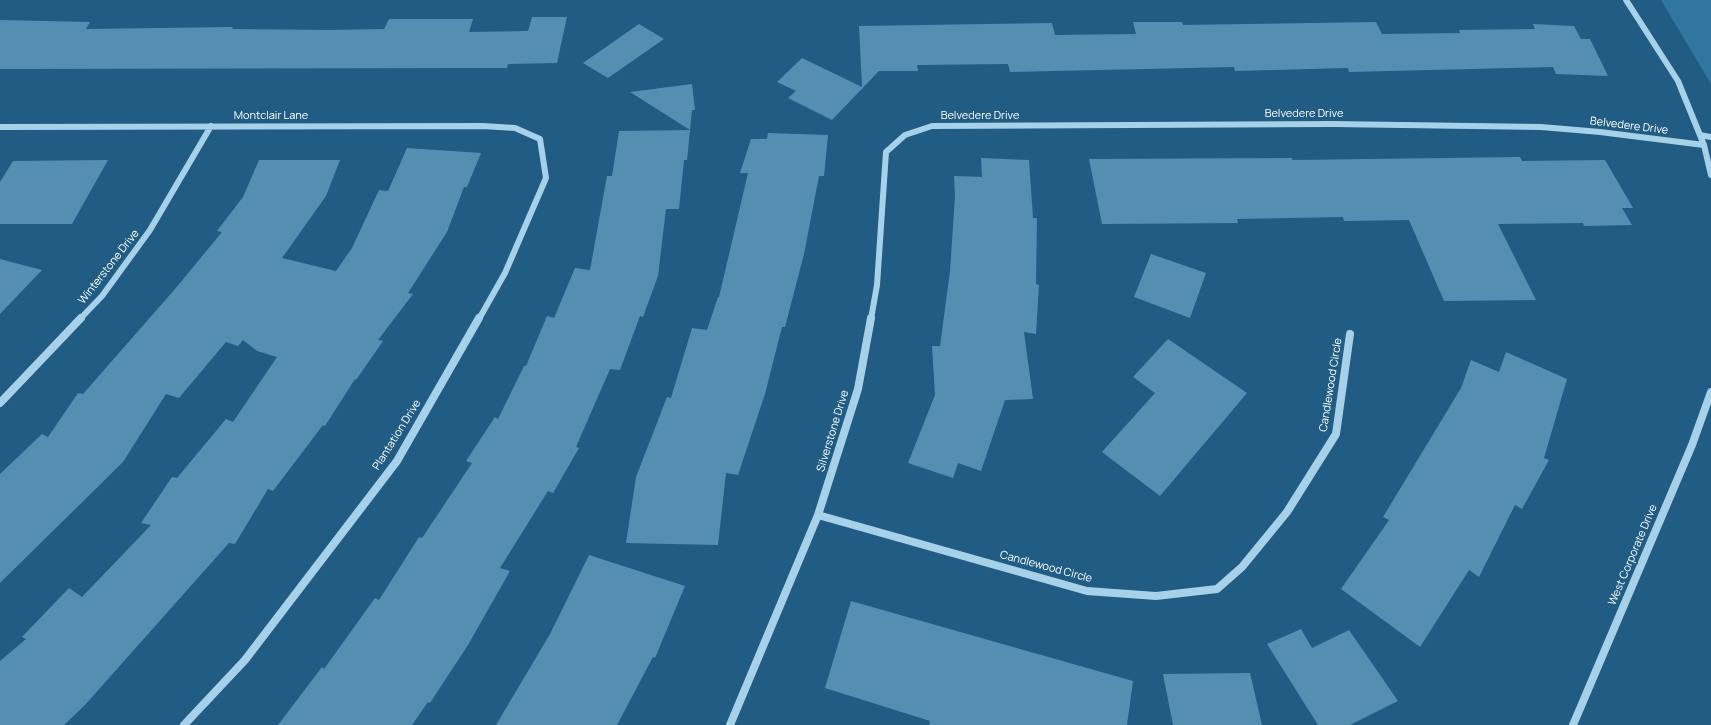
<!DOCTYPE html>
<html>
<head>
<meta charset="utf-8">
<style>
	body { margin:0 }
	canvas { display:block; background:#205c83 }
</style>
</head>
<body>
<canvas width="1711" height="725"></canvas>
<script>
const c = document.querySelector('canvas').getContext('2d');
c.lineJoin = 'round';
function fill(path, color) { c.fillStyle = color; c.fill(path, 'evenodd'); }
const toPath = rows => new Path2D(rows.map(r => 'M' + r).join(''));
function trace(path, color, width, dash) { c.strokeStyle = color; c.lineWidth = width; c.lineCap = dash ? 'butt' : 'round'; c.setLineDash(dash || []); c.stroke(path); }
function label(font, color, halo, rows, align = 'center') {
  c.font = font + ' Manrope,sans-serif'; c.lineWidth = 4; c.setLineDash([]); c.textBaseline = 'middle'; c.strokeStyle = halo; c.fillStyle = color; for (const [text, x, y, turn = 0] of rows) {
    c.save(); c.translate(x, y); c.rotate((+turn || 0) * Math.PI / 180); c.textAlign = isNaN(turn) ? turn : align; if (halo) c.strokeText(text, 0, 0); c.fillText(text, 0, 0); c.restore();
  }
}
fill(toPath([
	[1661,0,1711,0,1711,84]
]), '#30769f');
fill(toPath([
	[532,17,567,17,557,63,508,64,507,68,468,68,0,69,0,20,90,22,86,29,233,27,232,29,328,30,384,29,389,19,473,19,469,32,528,31],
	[1133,22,1182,22,1183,25,1376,22,1382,34,1460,33,1459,30,1535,29,1533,24,1574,26,1581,39,1590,39,1608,76,1556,74,1553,67,1349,72,1348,68,1235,71,1234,67,1010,72,1008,64,917,65,918,71,879,71,832,120,788,98,796,91,777,82,802,58,862,87,859,26,1052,23,1055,35,1136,34],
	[639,24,664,39,608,78,583,63],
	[692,84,695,110,692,110,690,130,630,92],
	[690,130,687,160,684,160,679,209,666,209,658,276,643,317,640,316,620,370,610,369,576,447,579,448,553,493,548,491,500,568,510,571,468,645,430,703,428,702,412,725,278,725,322,667,324,669,375,598,379,600,419,537,422,538,472,463,466,461,495,417,498,419,524,366,526,366,547,316,554,318,575,268,590,270,607,176,612,176,619,131],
	[768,133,828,135,824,176,819,176,804,254,785,327,782,327,765,394,738,475,726,473,718,545,626,543,636,477,667,397,671,398,692,328,707,330,718,297,719,297,748,173,740,173,751,139,767,139],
	[407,148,481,153,467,187,464,187,447,232,408,293,413,294,378,340,383,341,356,380,355,379,325,426,323,425,273,491,268,489,235,544,229,543,85,705,64,725,0,725,0,661,26,639,22,637,69,588,82,597,151,525,141,523,172,477,177,478,226,419,233,422,277,357,257,351,243,340,238,346,226,342,179,398,166,394,123,462,0,583,0,474,42,434,48,437,78,393,83,394,175,289,222,232,217,231,243,197,259,160,340,160,326,196,282,258,336,271,352,248,379,190,388,191],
	[1520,157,1522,161,1605,160,1633,208,1622,208,1632,225,1584,226,1583,223,1498,224,1536,300,1444,301,1409,220,1344,221,1343,217,1237,219,1238,223,1102,224,1089,159,1292,158,1292,160],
	[981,158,1029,160,1033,218,1037,218,1036,284,1039,285,1036,334,1024,332,1033,399,1005,400,981,471,958,463,953,478,908,463,935,395,932,346,940,346,950,271,955,196,954,176,982,177],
	[108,160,72,224,0,224,0,182,13,161],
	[1151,254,1206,273,1190,318,1134,297],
	[0,259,42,270,0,314],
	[1168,339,1247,393,1160,496,1102,452,1155,393,1133,377],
	[1506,352,1567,379,1544,458,1549,460,1522,509,1515,505,1479,577,1469,570,1420,647,1341,589,1389,520,1383,517,1461,388,1471,360,1499,372],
	[589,555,685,586,655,658,653,657,617,725,496,725,550,634],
	[851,601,1133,681,1127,725,929,725,930,721,825,688],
	[1301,629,1312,648,1349,630,1398,701,1350,725,1318,725,1267,644],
	[1250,673,1262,725,1173,725,1163,674]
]), '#548fb1');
trace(toPath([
	[1626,0,1678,81,1704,145,1711,175],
	[0,127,482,126,515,128,540,139,546,178,505,273,479,319],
	[1700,135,1711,137],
	[80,319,102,296,150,230,211,126],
	[871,319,877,285,886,152,905,135,932,126,1333,124,1541,127,1600,132,1704,145]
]), '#a7d0e9', 6);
trace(toPath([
	[0,403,81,318],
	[818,515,1087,591,1156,596,1217,589,1242,567,1287,512,1336,434,1350,334],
	[184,725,245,660,397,461,479,318],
	[730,725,818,515,858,389,871,318],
	[1573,725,1692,445,1711,392]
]), '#a7d0e9', 8);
label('11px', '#fff', '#205c83', [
	["Belvedere Drive",1304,114],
	["Montclair Lane",271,116],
	["Belvedere Drive",980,116],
	["Belvedere Drive",1629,126,7],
	["Winterstone Drive",109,267,-52],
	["Candlewood Circle",1331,385,-81],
	["Silverstone Drive",833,431,-73],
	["Plantation Drive",397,435,-58],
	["West Corporate Drive",1633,555,-67],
	["Candlewood Circle",1046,567,15]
]);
</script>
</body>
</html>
